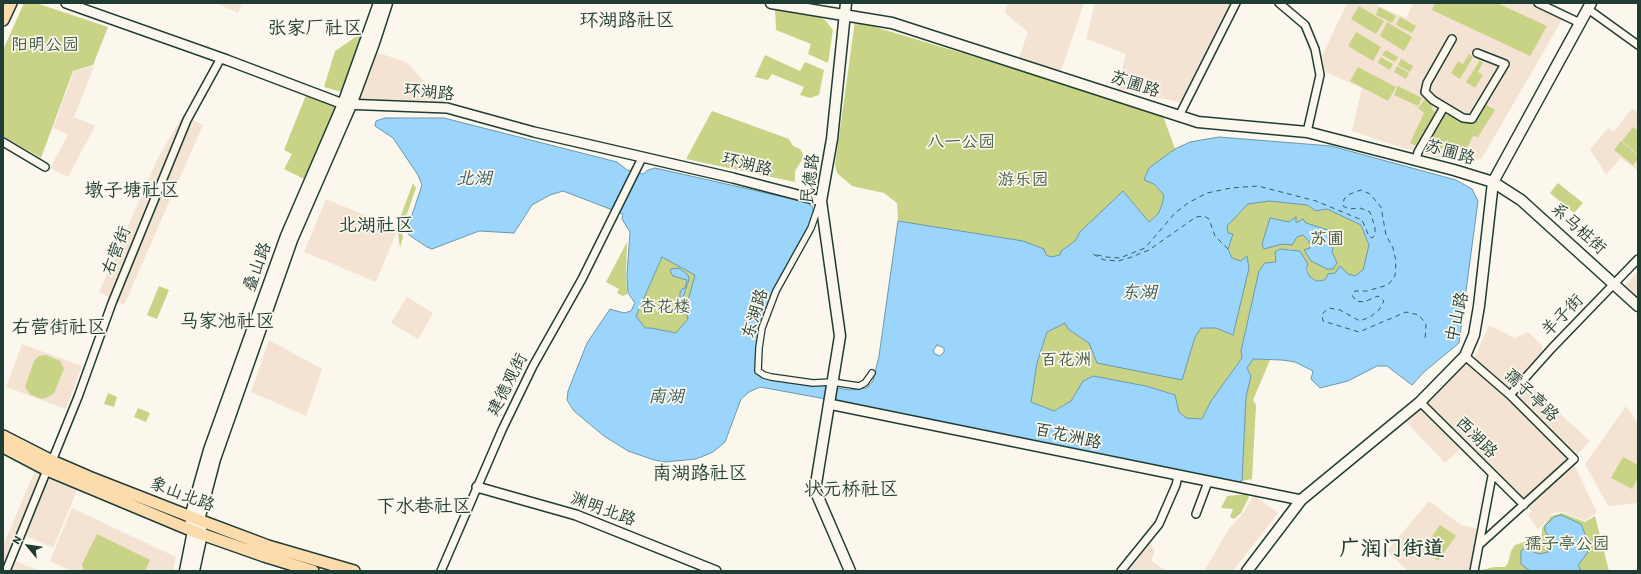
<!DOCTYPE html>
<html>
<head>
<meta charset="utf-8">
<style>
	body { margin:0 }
	#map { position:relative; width:1641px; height:574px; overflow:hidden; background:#fbf7ec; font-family:Itim,sans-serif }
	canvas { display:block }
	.frame { position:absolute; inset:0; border:4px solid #1f3d34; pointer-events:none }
	.north { position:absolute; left:8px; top:526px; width:40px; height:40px; -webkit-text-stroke:3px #fbf7ec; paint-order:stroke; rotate:299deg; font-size:11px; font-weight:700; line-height:16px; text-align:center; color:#1f3d34 }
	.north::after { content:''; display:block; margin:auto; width:14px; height:18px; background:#1f3d34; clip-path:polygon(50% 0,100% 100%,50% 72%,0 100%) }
</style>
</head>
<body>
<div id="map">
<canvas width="1641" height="574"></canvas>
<div class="frame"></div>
<div class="north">N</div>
</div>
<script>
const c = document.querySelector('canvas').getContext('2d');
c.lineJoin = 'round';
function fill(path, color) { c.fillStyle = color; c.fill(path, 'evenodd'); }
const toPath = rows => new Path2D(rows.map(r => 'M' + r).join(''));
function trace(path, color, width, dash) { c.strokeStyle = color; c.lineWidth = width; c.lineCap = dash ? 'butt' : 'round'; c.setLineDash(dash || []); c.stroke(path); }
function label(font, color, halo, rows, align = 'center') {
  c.font = font + ' Itim,"LXGW WenKai TC",sans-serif'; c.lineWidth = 3.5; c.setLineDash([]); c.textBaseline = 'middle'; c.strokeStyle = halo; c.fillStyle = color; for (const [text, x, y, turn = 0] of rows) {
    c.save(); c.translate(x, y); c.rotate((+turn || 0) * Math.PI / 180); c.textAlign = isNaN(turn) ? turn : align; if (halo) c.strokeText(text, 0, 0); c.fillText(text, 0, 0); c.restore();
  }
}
fill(toPath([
	[216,3,242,3,238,13],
	[1008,3,1084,3,1060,74,1018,60,1028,32,1005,13],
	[1095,3,1232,3,1183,103,1117,89,1126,54,1086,39],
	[1347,3,1379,3,1378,6,1406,18,1413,3,1532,3,1563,18,1482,158,1474,161,1447,146,1440,159,1390,144,1352,131,1362,88,1325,72,1322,56],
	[376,52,406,62,446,104,357,102],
	[94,66,74,117,95,126,68,177,50,168,68,135,53,128,74,71],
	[1632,108,1638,113,1638,171,1621,158,1606,175,1590,149,1608,128,1614,132],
	[183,115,203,125,124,305,99,292,158,158],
	[326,199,398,229,376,282,304,252],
	[1638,271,1638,299,1624,287],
	[407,297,433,313,418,339,391,323],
	[1489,325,1515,338,1528,332,1542,345,1544,360,1525,382,1590,441,1576,456,1513,395,1473,361],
	[269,340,322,369,306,416,251,392],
	[22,344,82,366,66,409,6,387],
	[1468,361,1508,397,1571,458,1597,512,1585,521,1563,512,1553,513,1538,530,1528,515,1532,511,1423,404],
	[1626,406,1638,423,1638,503,1608,506,1585,464],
	[1421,407,1460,449,1445,463,1405,421],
	[39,461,81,481,53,548,26,536,15,561,40,571,3,571,3,546],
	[1254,495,1278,513,1233,571,1204,571,1229,529,1243,513],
	[1429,501,1461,525,1479,529,1471,571,1408,571,1387,551],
	[72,508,176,557,173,571,71,571,50,561],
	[1149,540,1155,552,1151,561,1167,571,1123,571]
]), '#f4e3d2');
fill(toPath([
	[24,3,36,3,108,27,93,65,73,71,41,158,3,136,3,50],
	[1435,3,1497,3,1547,26,1530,56,1432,10],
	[775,6,811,12,825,20,833,30,828,63,808,54,811,44,776,30],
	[1359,6,1384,21,1376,34,1351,19],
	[1379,7,1396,16,1392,23,1376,15],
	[1400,17,1416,26,1412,33,1396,25],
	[855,21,1162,113,1175,149,1149,168,1144,180,1154,184,1164,195,1162,205,1158,214,1149,222,1124,192,1080,232,1075,241,1061,251,1060,255,1051,257,1023,241,898,221,897,203,884,193,852,186,837,173,835,165],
	[1387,22,1412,37,1404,51,1380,36],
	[363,32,345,93,324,87,335,51],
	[1356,32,1381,47,1373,61,1348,46],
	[1386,50,1398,57,1395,62,1382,55],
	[1469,54,1473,57,1460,79,1451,73,1458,61,1463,64],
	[765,55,800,71,805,62,824,70,819,95,810,98,800,95,804,87,772,74,768,80,755,77],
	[1381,57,1393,64,1390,70,1378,63],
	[1401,59,1413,66,1410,72,1398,65],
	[1480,60,1483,63,1478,72,1483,75,1475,88,1466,82],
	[1397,66,1409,73,1406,79,1394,72],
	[1358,67,1396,87,1388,101,1350,81],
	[1398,86,1422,98,1418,106,1394,95],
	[306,95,338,106,306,180,284,169,292,154,284,150],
	[1426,98,1431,103,1433,111,1462,119,1474,121,1484,103,1495,110,1478,137,1473,136,1466,150,1448,144,1433,154,1410,143,1424,113,1418,108],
	[712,111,789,139,793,146,800,149,803,154,802,160,795,171,795,182,686,159],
	[1633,127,1638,131,1638,155,1622,141],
	[1621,141,1638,156,1638,159,1633,165,1614,150],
	[413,183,416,188,401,231,403,237,400,248,397,226],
	[1558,183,1583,203,1574,213,1550,193],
	[1269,201,1307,205,1316,211,1327,209,1361,225,1369,246,1364,270,1355,276,1335,273,1325,280,1316,281,1310,277,1300,251,1288,249,1276,262,1265,263,1259,271,1241,350,1242,358,1211,401,1202,419,1186,418,1179,412,1175,395,1146,386,1093,376,1083,381,1071,401,1053,411,1031,402,1037,363,1047,332,1065,323,1068,329,1089,343,1182,380,1195,337,1201,328,1216,328,1233,335,1247,256,1241,262,1232,258,1228,249,1232,234,1228,233,1226,226,1248,204],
	[627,242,626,273,627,294,623,296,617,293,619,289,606,282],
	[662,257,696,275,687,304,690,309,687,315,688,319,676,333,651,328,645,328,635,316],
	[159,286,169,290,157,319,147,315],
	[46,355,60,361,64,369,54,393,48,397,42,399,31,395,25,387,34,361,39,356],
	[1253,359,1270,360,1253,400,1256,405,1252,479,1242,481,1246,397,1251,376,1247,368,1249,362],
	[108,393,117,397,114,407,104,404],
	[138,408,150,413,146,422,134,417],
	[1623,457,1638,465,1638,478,1632,489,1611,478],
	[1247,494,1249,497,1241,513,1234,519,1230,517,1233,509,1221,508,1227,496],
	[1562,513,1585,522,1595,516,1609,571,1478,571,1494,567,1505,567,1508,563,1511,551,1515,545,1527,541,1533,542,1542,534,1542,528,1551,516],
	[1440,525,1456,536,1438,561,1423,549],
	[97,534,150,560,145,571,86,571,83,569,82,564]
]), '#c8d386');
const water = toPath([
	[385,118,444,118,617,162,627,170,643,174,648,170,655,168,806,202,813,207,812,220,759,328,755,358,757,371,763,376,850,390,867,388,873,381,879,356,898,221,1023,241,1044,249,1046,255,1051,257,1060,255,1061,251,1075,241,1080,232,1123,191,1149,222,1158,214,1162,205,1164,195,1154,184,1144,180,1149,168,1175,149,1190,142,1219,137,1331,146,1456,180,1472,189,1478,201,1459,343,1424,372,1412,385,1387,366,1377,366,1348,381,1320,388,1311,379,1313,371,1295,362,1282,360,1253,359,1247,368,1251,376,1246,397,1242,481,1236,482,848,403,760,387,749,392,741,399,725,442,713,452,696,459,665,462,654,460,628,451,604,436,574,411,567,400,568,391,587,343,610,309,624,313,631,311,635,303,628,293,627,275,630,232,622,219,623,214,563,191,550,195,532,205,514,233,479,231,432,249,427,247,409,235,407,230,422,185,418,175,393,138,375,126,376,121,385,118],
	[1269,201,1307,205,1316,211,1327,209,1361,225,1369,245,1363,270,1355,276,1348,274,1340,266,1335,273,1328,274,1325,280,1316,281,1310,277,1306,269,1308,264,1300,251,1280,249,1275,252,1276,262,1265,263,1259,271,1241,351,1242,358,1211,401,1202,419,1186,418,1179,412,1175,395,1146,386,1093,376,1083,381,1071,401,1054,411,1031,402,1037,363,1047,332,1065,323,1068,329,1089,343,1097,363,1182,380,1195,337,1201,328,1216,328,1233,335,1249,268,1247,256,1241,261,1232,258,1228,249,1233,234,1228,233,1227,226,1248,204,1269,201],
	[662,257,695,275,687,304,690,309,687,315,688,319,676,333,651,328,645,328,636,316,662,257],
	[937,345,944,348,944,352,940,356,935,354,933,351,937,345],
	[1296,217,1296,223,1303,219,1306,223,1328,230,1334,243,1332,252,1337,263,1333,269,1327,269,1311,261,1304,250,1310,248,1309,241,1303,235,1297,237,1292,245,1282,244,1264,249,1262,244,1270,218,1289,222,1296,217],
	[679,268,688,275,689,280,683,297,683,304,680,299,680,293,682,289,685,288,687,280,673,276,670,271,671,269,679,268],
	[1561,515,1581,524,1586,537,1588,552,1578,565,1581,571,1530,571,1521,564,1521,551,1524,548,1539,554,1548,552,1551,546,1551,539,1545,531,1545,526,1554,517,1561,515]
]);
fill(water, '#9cd5fc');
trace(water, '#6a98ac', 1);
trace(toPath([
	[1228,249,1215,236,1209,219,1204,216,1196,217,1149,250,1129,258,1118,261,1104,260,1093,254,1106,257,1120,258,1145,248,1175,213,1188,203,1207,193,1231,188,1258,186,1316,201,1362,220,1369,236,1372,238,1375,235,1375,227,1370,212,1360,208,1349,209,1343,206,1344,199,1350,194,1361,190,1370,194,1381,207,1386,235,1393,248,1396,261,1395,276,1388,285,1367,291,1355,291,1352,295,1356,301,1364,302,1378,296,1384,301,1379,310,1370,317,1360,321,1340,310,1329,308,1322,314,1323,321,1359,332,1406,312,1419,315,1426,324,1425,340]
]), '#385b5c', 1, [5, 4]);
const pedestrian = toPath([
	[819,205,811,228,776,291,762,328,759,348,758,371,764,375,771,377,813,383,832,382,859,386,865,383,872,373]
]);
const minor = toPath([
	[1279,3,1305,25,1315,49,1320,75,1307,132],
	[1538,3,1580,23],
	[1588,9,1638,45],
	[1452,39,1427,83,1425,92,1433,100,1463,118,1472,119,1505,64,1477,53],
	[1179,116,1236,3],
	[3,142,45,167],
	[1416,160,1418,152,1444,107],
	[1465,356,1510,395,1574,459,1479,545],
	[1510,395,1552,348,1638,259],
	[1420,402,1524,505],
	[52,461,78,397,112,303,187,120,221,58],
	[1196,514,1208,482],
	[6,571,47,470],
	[441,571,502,430,533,366,582,279,642,158],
	[1121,571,1159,524,1176,485,1178,476],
	[1474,571,1492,476]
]);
const tertiary = toPath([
	[66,3,227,60,343,104,447,108,534,132,733,178,821,201],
	[829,404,1301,500],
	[477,487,576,515,716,571]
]);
const secondary = toPath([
	[771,3,892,23,1198,122,1307,132,1454,170,1493,182,1521,200,1638,306],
	[846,3,832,139,821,201,840,336,815,490,850,571],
	[185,571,193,531,190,517,209,450,286,236,343,104,379,3],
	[194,571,202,534,199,520,215,459,292,240,351,105,374,43,387,3],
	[1247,571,1301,500,1420,402,1465,356,1474,335,1479,306,1493,182,1591,3]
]);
const primary = toPath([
	[3,20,11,3],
	[3,436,52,461,89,477,199,520,268,546,354,571],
	[3,447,47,470,193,531,264,556,313,571]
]);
trace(pedestrian, '#1f3d34', 8);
trace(minor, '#1f3d34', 10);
trace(tertiary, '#1f3d34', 12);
trace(secondary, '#1f3d34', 13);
trace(primary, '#1f3d34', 14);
trace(pedestrian, '#fbf7ec', 5.5);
trace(minor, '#fbf7ec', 7);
trace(tertiary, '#fbf7ec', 9);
trace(secondary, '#fbf7ec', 10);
trace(primary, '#fcdcac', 11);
label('17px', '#415b44', '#fbf7ec', [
	["阳明公园",45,46],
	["八一公园",961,143],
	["游乐园",1023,181],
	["苏圃",1327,240],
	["杏花楼",665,308],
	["百花洲",1066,361],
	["孺子亭公园",1567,545]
]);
label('17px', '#1f3d34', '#fbf7ec', [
	["苏圃路",1135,85,18],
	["环湖路",429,93,5],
	["苏圃路",1450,153,16],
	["环湖路",747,165,14],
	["民德路",811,179,-83],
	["系马桩街",1578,229,42],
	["右营街",117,251,-68],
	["叠山路",258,267,-70],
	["东湖路",756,314,-73],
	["羊子街",1563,316,-46],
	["中山路",1458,317,-77],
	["建德观街",508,385,-63],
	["孺子亭路",1531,396,44],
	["百花洲路",1068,437,12],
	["西湖路",1476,438,45],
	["象山北路",182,495,21],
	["渊明北路",603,510,20]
]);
label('italic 18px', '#385b5c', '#fbf7ec', [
	["北湖",474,179],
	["东湖",1139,293],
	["南湖",666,397]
]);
label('19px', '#1f3d34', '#fbf7ec', [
	["环湖路社区",627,21],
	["张家厂社区",315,29],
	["墩子塘社区",132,191],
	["北湖社区",376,226],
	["马家池社区",227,322],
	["右营街社区",59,328],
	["南湖路社区",700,474],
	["状元桥社区",851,490],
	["下水巷社区",424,507]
]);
label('bold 21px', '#1f3d34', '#fbf7ec', [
	["广润门街道",1392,550]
]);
</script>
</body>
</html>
